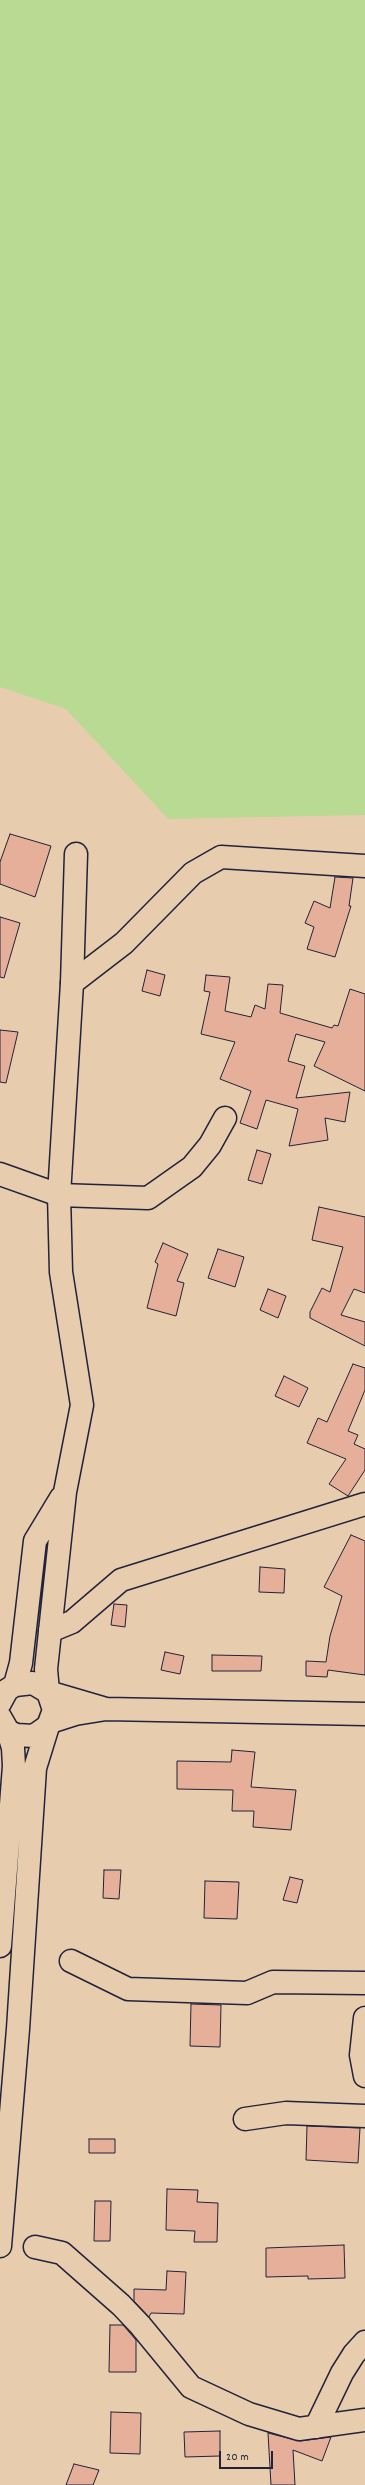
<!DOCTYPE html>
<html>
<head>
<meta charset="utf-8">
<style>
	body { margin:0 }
	#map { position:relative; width:365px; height:2485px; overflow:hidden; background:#e7cdae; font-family:Dekko,sans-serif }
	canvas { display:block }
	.scale { position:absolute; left:219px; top:2451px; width:54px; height:18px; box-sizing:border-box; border:2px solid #22223b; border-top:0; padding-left:5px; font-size:12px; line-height:14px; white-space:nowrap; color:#22223b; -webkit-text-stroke:3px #e7cdae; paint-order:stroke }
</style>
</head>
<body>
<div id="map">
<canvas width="365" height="2485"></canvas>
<div class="scale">20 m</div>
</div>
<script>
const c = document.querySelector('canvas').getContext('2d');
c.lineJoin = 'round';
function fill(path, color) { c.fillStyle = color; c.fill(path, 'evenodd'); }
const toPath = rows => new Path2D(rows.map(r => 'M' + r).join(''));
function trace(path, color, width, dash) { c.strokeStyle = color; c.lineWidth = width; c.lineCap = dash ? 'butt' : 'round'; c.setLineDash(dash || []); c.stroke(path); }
fill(toPath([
	[0,0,365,0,365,815,168,819,66,709,0,687]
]), '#b9da93');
const building = toPath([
	[10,834,51,846,35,897,0,884,0,862,10,834],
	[335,877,353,878,349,906,351,906,335,957,307,949,314,927,305,923,314,901,330,908,335,877],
	[0,917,20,923,4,978,0,977,0,917],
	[147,970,165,975,160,996,142,991,147,970],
	[206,975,230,977,225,1011,251,1017,255,1005,265,1009,268,984,283,985,280,1013,332,1028,334,1025,338,1026,350,989,365,994,365,1091,314,1066,325,1042,296,1034,288,1061,305,1066,296,1098,350,1092,345,1122,325,1118,328,1140,289,1146,298,1109,266,1100,257,1129,240,1123,251,1091,220,1079,235,1042,201,1034,210,992,204,991,206,975],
	[0,1030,18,1032,6,1083,0,1082,0,1030],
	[257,1150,271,1154,262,1184,248,1180,257,1150],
	[319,1207,365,1217,365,1293,354,1289,341,1315,365,1322,365,1346,310,1318,310,1312,322,1288,330,1292,343,1247,312,1240,319,1207],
	[163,1243,188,1254,177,1281,184,1283,176,1316,147,1308,158,1264,155,1262,163,1243],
	[218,1249,244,1257,235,1287,208,1278,218,1249],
	[268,1289,286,1296,278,1318,260,1310,268,1289],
	[353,1364,365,1368,365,1390,348,1431,358,1435,354,1444,365,1449,365,1470,348,1496,329,1484,346,1459,307,1443,318,1418,327,1422,353,1364],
	[284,1376,308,1388,299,1407,275,1396,284,1376],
	[351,1535,365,1541,365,1675,328,1670,327,1677,306,1676,306,1661,326,1662,330,1636,342,1596,324,1587,351,1535],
	[260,1567,285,1569,284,1593,259,1592,260,1567],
	[114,1604,127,1605,125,1627,111,1625,114,1604],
	[165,1652,184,1656,180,1674,161,1670,165,1652],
	[212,1655,262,1656,261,1671,212,1671,212,1655],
	[232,1750,255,1752,251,1787,296,1790,291,1830,253,1827,254,1811,232,1811,233,1790,177,1789,177,1761,231,1762,232,1750],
	[104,1870,121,1870,119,1899,103,1898,104,1870],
	[290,1877,303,1880,297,1903,283,1900,290,1877],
	[205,1881,239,1882,237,1919,204,1918,205,1881],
	[191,2004,221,2005,220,2047,190,2046,191,2004],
	[307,2126,360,2128,358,2163,306,2160,307,2126],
	[89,2139,115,2139,115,2153,89,2153,89,2139],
	[167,2189,198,2190,197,2202,218,2203,217,2242,194,2242,195,2231,166,2230,167,2189],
	[95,2201,111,2201,110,2241,94,2241,95,2201],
	[344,2245,345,2278,308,2279,308,2276,266,2277,266,2248,344,2245],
	[167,2271,186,2272,184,2314,151,2313,149,2317,134,2301,134,2289,166,2290,167,2271],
	[110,2325,123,2325,136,2340,136,2372,109,2372,110,2325],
	[111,2412,141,2413,140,2454,110,2453,111,2412],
	[220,2431,220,2456,185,2457,184,2432,220,2431],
	[268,2433,300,2441,331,2437,322,2461,293,2450,295,2485,271,2485,268,2433],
	[74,2464,99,2470,93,2485,66,2485,74,2464]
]);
fill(building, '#e5af9a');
trace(building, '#22223b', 1);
const minor = toPath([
	[72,983,124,943,193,873,221,857,365,866],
	[0,1174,59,1195,148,1198,192,1167,210,1145,225,1118],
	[50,1631,72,1622,121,1580,365,1504],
	[71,1961,128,1989,247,1993,273,1982,365,1983],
	[365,2018,361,2055,365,2076],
	[245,2119,286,2113,365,2116],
	[35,2247,62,2253,121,2305,140,2325,191,2387,249,2414,299,2429,365,2420],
	[316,2427,342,2373,354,2354,365,2342]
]);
const tertiary = toPath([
	[76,854,72,983,59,1195,61,1272,82,1405,65,1492,46,1669,48,1692,106,1709],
	[15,1685,21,1663,35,1541,61,1498],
	[50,1722,75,1714,106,1709,365,1714]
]);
const secondary = toPath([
	[0,1703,7,1690,15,1685,33,1683,48,1692,54,1710,48,1726,34,1736,16,1735,8,1731,0,1717],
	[0,1946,14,1766,13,1748,8,1731],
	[0,2246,18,2029,35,1768,48,1726]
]);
trace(minor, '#22223b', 25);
trace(tertiary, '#22223b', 25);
trace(secondary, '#22223b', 25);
trace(minor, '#e7cdae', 22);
trace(tertiary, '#e7cdae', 22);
trace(secondary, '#e7cdae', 22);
</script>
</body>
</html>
